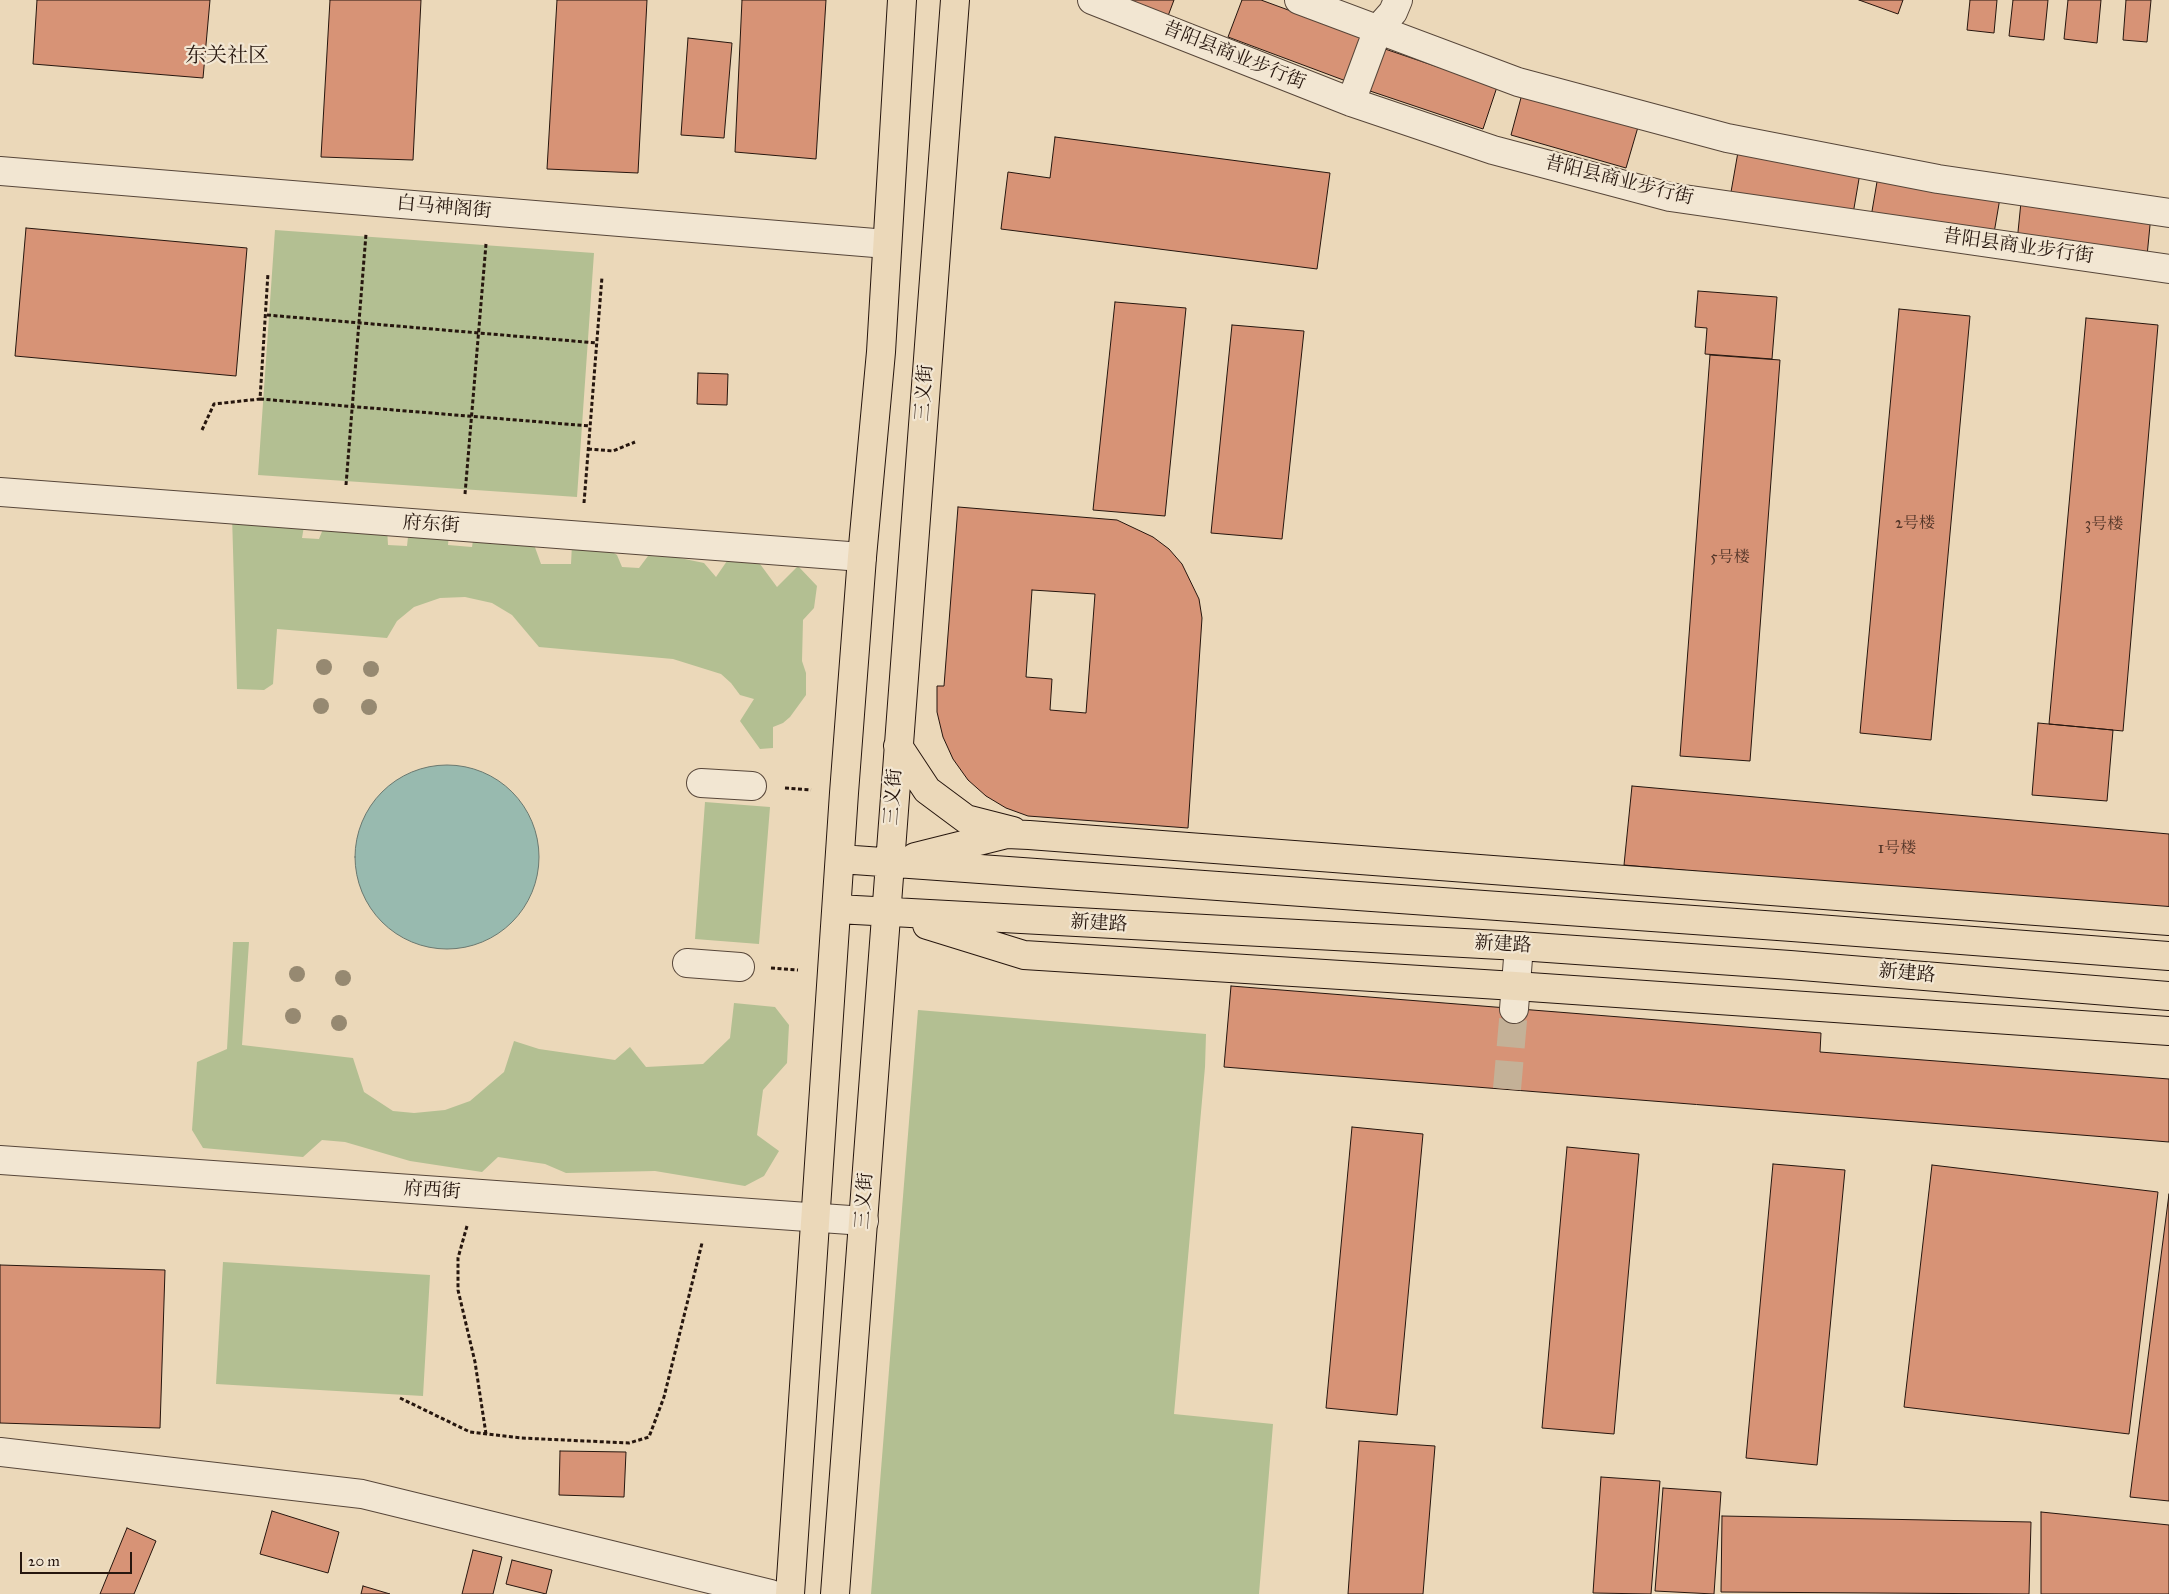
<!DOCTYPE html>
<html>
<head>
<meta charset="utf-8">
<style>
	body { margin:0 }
	#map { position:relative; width:2169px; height:1594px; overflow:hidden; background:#ebd8b9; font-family:"IM FELL Great Primer",serif }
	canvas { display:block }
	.scale { position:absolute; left:20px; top:1552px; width:112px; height:22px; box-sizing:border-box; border:2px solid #26160e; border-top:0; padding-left:6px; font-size:15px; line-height:18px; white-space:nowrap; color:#26160e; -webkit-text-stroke:4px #f2e6d2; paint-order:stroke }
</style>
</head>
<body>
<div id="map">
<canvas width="2169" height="1594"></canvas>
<div class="scale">20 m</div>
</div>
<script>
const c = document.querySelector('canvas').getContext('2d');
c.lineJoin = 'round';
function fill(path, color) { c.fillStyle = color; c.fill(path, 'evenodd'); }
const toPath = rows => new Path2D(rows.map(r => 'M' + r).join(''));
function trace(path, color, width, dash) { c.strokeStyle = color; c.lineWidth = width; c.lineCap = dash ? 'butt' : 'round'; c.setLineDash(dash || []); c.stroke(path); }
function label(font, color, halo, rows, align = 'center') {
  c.font = font + ' "IM FELL Great Primer","Noto Serif SC",serif'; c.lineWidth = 4.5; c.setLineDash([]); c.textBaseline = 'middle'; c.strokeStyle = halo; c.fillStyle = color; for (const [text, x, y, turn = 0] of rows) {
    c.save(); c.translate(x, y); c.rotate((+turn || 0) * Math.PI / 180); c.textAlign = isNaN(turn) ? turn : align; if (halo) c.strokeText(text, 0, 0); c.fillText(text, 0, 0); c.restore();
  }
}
fill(toPath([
	[275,230,594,253,577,497,258,475],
	[232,515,305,520,302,538,319,539,327,519,387,528,388,545,407,546,409,528,449,533,448,545,472,547,474,534,532,539,541,564,571,564,572,544,601,545,617,555,622,567,639,568,648,556,675,557,704,563,716,577,727,561,760,564,777,587,798,566,817,586,814,608,803,620,802,661,806,673,806,695,790,717,783,723,773,727,773,748,760,749,740,721,754,699,740,695,731,683,721,674,673,659,539,647,512,615,492,603,465,597,440,598,414,607,397,621,387,638,277,629,273,684,264,690,237,689],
	[705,802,770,807,759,944,695,939],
	[233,942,249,942,242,1045,353,1058,364,1092,393,1111,414,1113,445,1110,470,1101,504,1072,514,1041,539,1049,615,1060,630,1047,646,1067,703,1064,730,1038,734,1003,775,1007,789,1025,787,1063,763,1090,757,1135,779,1151,764,1176,745,1186,655,1171,566,1173,545,1164,498,1157,482,1172,410,1161,345,1142,322,1140,303,1157,203,1148,192,1130,197,1062,227,1049],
	[918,1010,1206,1034,1205,1067,1174,1414,1273,1424,1259,1594,871,1594],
	[223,1262,430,1275,423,1396,216,1384]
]), '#b3bf92');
const water = toPath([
	'355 857a92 92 0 1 1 184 0a92 92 0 1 1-184 0Z'
]);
fill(water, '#98baaf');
trace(water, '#6a786f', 1);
const building = toPath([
	[37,0,210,0,203,78,33,64,37,0],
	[330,0,421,0,413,160,321,157,330,0],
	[557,0,647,0,638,173,547,169,557,0],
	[742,0,826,0,816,159,735,152,742,0],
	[1121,0,1174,0,1168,16,1121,0],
	[1242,0,1261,0,1362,37,1346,81,1228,37,1242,0],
	[1859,0,1903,0,1898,14,1859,0],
	[1970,0,1997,0,1994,33,1967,30,1970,0],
	[2013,0,2048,0,2044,40,2009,36,2013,0],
	[2068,0,2101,0,2097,43,2064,39,2068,0],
	[2126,0,2151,0,2147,42,2123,40,2126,0],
	[688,38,732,43,724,138,681,135,688,38],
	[1382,48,1497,87,1483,129,1367,90,1382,48],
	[1522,94,1638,127,1626,168,1511,135,1522,94],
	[1055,137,1330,173,1317,269,1001,229,1008,172,1050,178,1055,137],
	[1738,152,1860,173,1853,214,1731,192,1738,152],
	[1878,176,2000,198,1993,239,1871,217,1878,176],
	[2021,202,2151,215,2147,256,2017,242,2021,202],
	[26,228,247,248,236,376,15,356,26,228],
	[1698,291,1777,297,1772,359,1705,354,1707,328,1695,327,1698,291],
	[1115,302,1186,308,1165,516,1093,510,1115,302],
	[1899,309,1970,316,1931,740,1860,733,1899,309],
	[2086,318,2158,325,2123,731,2049,724,2086,318],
	[1232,325,1304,331,1282,539,1211,533,1232,325],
	[1710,355,1780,360,1750,761,1680,756,1710,355],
	[698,373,728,374,727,405,697,404,698,373],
	[958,507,1117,520,1153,537,1169,549,1182,564,1199,599,1202,618,1188,828,1028,816,1006,808,986,796,968,780,953,759,943,737,937,712,937,686,944,686,958,507],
	[1032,590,1095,594,1086,713,1050,710,1052,679,1026,677,1032,590],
	[2038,723,2113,730,2107,801,2032,795,2038,723],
	[1632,786,2169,834,2169,913,1624,865,1632,786],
	[1231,986,1821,1033,1820,1052,2169,1079,2169,1142,1224,1067,1231,986],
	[1352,1127,1423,1134,1397,1415,1326,1408,1352,1127],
	[1567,1147,1639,1154,1614,1434,1542,1428,1567,1147],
	[1773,1164,1845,1170,1817,1465,1746,1458,1773,1164],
	[1932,1165,2158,1192,2129,1434,1904,1407,1932,1165],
	[2169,1194,2169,1501,2130,1497,2169,1194],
	[0,1265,165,1270,160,1428,0,1423,0,1265],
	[1359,1441,1435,1446,1423,1594,1348,1594,1359,1441],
	[560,1451,626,1452,624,1497,559,1495,560,1451],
	[1601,1477,1660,1481,1651,1594,1593,1593,1601,1477],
	[1663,1488,1721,1492,1714,1594,1655,1591,1663,1488],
	[272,1511,339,1532,328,1573,260,1554,272,1511],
	[2041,1512,2169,1525,2169,1594,2041,1594,2041,1512],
	[1722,1516,2031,1522,2029,1594,1721,1592,1722,1516],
	[127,1528,156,1541,134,1594,100,1594,127,1528],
	[473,1550,502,1557,493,1594,462,1594,473,1550],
	[512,1560,552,1570,546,1594,506,1584,512,1560],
	[363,1586,390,1594,361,1594,363,1586]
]);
fill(building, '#d79376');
trace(building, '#26160e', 1);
trace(toPath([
	[1507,1089,1514,1009]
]), '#c4b197', 28, [28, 14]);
const minor = toPath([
	[1092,0,1351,102,1493,150,1670,197,2169,269],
	[1299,0,1518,82,1727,138,1938,179,2169,213],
	[1351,102,1378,29,1393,12,1398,0],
	[0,171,887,244],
	[0,492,862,557],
	[701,783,752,786],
	[687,963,740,967],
	[1514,1009,1519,946],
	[0,1160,864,1221],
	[0,1452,362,1494,771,1594]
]);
const major = toPath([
	[898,746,927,790,966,819,1013,831],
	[915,857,1007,834,1029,835,2169,921],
	[840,859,1792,927,2169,956],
	[837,909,1519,946,1790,965,2169,996],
	[927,925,1024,955,1515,986,2169,1031],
	[790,1594,844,793,862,557,881,352,902,0],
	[835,1594,955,0]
]);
trace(minor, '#574639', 30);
trace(major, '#26160e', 30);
trace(toPath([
	[267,315,597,343],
	[260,399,590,426],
	[202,430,214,404,260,399,268,273],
	[588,449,613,451,635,442],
	[346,485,366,234],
	[465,494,486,244],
	[584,503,602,277],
	[785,788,811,790],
	[771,968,798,970],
	[467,1226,458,1258,458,1290,475,1362,486,1434],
	[400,1398,470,1432,521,1438,629,1443,649,1437,664,1397,702,1243]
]), '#26160e', 3, [4, 2.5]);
trace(minor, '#f2e6d2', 28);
trace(major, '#ebd8b9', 28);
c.fillStyle = '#968971';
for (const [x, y] of [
	[324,667],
	[371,669],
	[321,706],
	[369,707],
	[297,974],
	[343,978],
	[293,1016],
	[339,1023]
]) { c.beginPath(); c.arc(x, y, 8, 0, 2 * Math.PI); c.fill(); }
label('16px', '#523528', null, [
	["2号楼",1915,524],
	["3号楼",2104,525],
	["5号楼",1730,558],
	["1号楼",1897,849]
]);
label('19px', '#26160e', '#f2e6d2', [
	["昔阳县商业步行街",1234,56,22],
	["昔阳县商业步行街",1619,181,14],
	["白马神阁街",444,208,5],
	["昔阳县商业步行街",2018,247,8],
	["三义街",925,393,-86],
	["府东街",431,525,4],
	["三义街",894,797,-86],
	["新建路",1099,924,3],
	["新建路",1503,945,3],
	["新建路",1907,974,5],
	["府西街",432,1191,4],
	["三义街",865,1201,-86]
]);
label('21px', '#26160e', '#f2e6d2', [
	["东关社区",227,57]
]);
</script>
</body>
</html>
